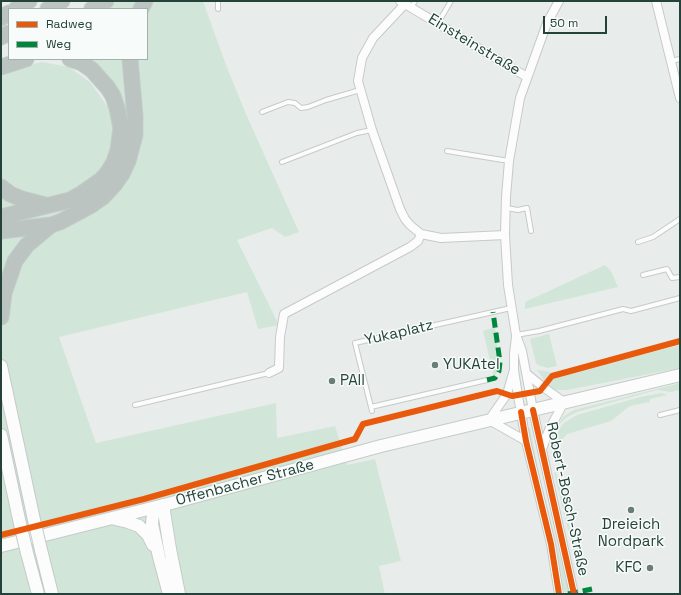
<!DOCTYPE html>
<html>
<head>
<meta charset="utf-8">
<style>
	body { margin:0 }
	#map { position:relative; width:681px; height:595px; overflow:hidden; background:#e8edeb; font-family:"Space Grotesk",sans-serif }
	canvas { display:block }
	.frame { position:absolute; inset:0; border:2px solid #24423a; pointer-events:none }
	.legend { position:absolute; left:8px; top:8px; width:140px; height:52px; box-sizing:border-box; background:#f7fbf9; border:1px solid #a3b1ad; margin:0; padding:5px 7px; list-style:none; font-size:12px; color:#24423a }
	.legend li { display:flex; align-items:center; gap:8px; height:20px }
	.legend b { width:20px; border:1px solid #a3b1ad }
	.scale { position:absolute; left:543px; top:16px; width:64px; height:18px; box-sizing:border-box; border:2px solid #24423a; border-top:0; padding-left:5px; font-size:12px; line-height:14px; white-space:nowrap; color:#24423a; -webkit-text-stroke:3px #f7fbf9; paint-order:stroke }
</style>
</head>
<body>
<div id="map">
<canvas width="681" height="595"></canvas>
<div class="frame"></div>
<ul class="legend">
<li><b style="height:5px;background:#e8590c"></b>Radweg</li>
<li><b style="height:5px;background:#00873e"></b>Weg</li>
</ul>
<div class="scale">50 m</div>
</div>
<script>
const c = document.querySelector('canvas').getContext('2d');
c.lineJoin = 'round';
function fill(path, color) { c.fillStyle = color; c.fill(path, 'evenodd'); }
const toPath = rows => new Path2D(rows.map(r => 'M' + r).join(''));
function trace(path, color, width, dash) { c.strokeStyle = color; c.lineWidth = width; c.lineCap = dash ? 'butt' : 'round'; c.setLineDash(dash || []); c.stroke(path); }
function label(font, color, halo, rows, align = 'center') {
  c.font = font + ' "Space Grotesk",sans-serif'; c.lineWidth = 3; c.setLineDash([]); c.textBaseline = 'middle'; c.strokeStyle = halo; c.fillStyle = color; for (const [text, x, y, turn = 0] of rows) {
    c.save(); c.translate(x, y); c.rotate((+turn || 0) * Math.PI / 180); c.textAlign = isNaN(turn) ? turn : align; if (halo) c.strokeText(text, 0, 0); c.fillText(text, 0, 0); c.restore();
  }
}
fill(toPath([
	[118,1,138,1,134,9,105,9],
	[152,1,203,1,226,65,246,114,299,232,285,237,272,228,237,240,279,325,258,329,247,292,59,337,96,443,276,403,277,438,335,426,347,465,375,459,401,561,379,566,385,594,1,594,1,75,20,67,42,62,69,67,90,82,110,110,121,110,80,59,147,59,147,11],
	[605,265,611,271,618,287,525,309,525,302],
	[495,327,499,363,498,371,494,377,483,331],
	[549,334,557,366,547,368,538,365,536,363,530,339],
	[680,345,680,368,567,390,556,390,548,386,552,380,559,376],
	[537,370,538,370,551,372,545,381],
	[680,383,680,390,671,392,657,390,577,412,567,417,556,427,564,416,574,410],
	[661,393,668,395,650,399,650,402,630,406,611,421,567,434,555,447,553,447,553,442,560,428,564,423,577,415,640,397],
	[530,428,540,478,569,592,564,592,559,562,527,429],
	[556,472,578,562,576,562,554,473]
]), '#d1e6d8');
const lane = toPath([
	[411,8,415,1],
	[218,9,218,1],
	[438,23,451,1],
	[671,61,680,59],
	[262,112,288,102,295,103,301,108,308,107,326,100,360,90],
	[447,151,509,161],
	[282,162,357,133,372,130],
	[506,208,518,210,527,208,531,231],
	[638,242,653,237,680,219],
	[643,275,667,269,672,278,680,277],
	[516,335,539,331,623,309,631,311,680,298],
	[135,405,269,373],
	[371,407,487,380],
	[372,411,355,343,511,308],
	[660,415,680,410]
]);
const street = toPath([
	[400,1,527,77],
	[559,1,547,23,520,98,509,161,506,197,505,235,508,285,516,335,522,351,533,410,574,594],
	[656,1,680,98],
	[405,4,373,38,362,58,358,81,372,130,400,209,405,219,410,225,421,234,441,238,505,235],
	[516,337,514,354,514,370,518,396,526,441,551,544,559,594],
	[269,373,279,368,280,337,284,314,410,247,418,241,421,234],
	[513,373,507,394,489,420,526,441],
	[527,374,543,387,564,402,549,430,542,449]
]);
const secondary = toPath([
	[1,366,34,520],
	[1,435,20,524],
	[163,505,170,549,179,594],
	[157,507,153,514,152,524,159,557,169,594],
	[115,519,128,522,139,526,148,535,153,545],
	[1,546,168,504,381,446,680,375],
	[41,550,52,594],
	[27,553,38,594]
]);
const highway = toPath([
	[16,9,29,1],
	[48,9,62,1],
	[92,9,106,1],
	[141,9,145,1],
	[1,18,9,13],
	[1,37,9,33],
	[1,67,26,59],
	[1,187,10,194,22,199,45,205],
	[1,217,70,200,81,194,101,180,108,172,114,162,118,150,121,128,117,108,113,96,108,88,92,70,82,63,70,59],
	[1,231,51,225,60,222,90,206,103,197,115,184,122,174,128,161,135,135,135,116,130,59],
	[1,317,4,293,15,261,27,245,51,225]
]);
trace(lane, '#c5cac8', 6);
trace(street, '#c5cac8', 10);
trace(secondary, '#c3cbc8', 14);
trace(highway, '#c3ccc9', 17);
trace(lane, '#fcfcfc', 4);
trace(street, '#fcfcfc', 8);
trace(secondary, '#fcfcfc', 12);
trace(highway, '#bcc4c2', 15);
const secondaryBridge = toPath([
	[34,520,41,550],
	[20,524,27,553]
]);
trace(secondaryBridge, '#c3cbc8', 14, []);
trace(secondaryBridge, '#fcfcfc', 12);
trace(toPath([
	[487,380,495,378,499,371,500,362,493,312],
	[568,594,592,589]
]), '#00873e', 5, [10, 5]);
trace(toPath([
	[533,410,574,594],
	[521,412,526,441,551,544,559,594],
	[1,535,144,499,355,439,363,424,497,391,512,396,540,391,552,376,680,341]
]), '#e8590c', 6);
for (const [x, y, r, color] of [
	[435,365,4,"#697e78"],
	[332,381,4,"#697e78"],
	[631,510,4,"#697e78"],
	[650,568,4,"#697e78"]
]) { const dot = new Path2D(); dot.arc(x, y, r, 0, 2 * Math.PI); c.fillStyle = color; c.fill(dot); trace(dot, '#f7fbf9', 1.5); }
label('15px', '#24423a', '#f7fbf9', [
	["Einsteinstraße",474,45,31],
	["Yukaplatz",399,333,-13],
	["Offenbacher Straße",245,483,-15],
	["Robert-Bosch-Straße",567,499,78]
]);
label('15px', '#24423a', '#f7fbf9', [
	["YUKAtel",443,365],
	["PAll",340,381],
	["Dreieich",631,525,"center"],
	["Nordpark",631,542,"center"],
	["KFC",642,568,"right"]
], 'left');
</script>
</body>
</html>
